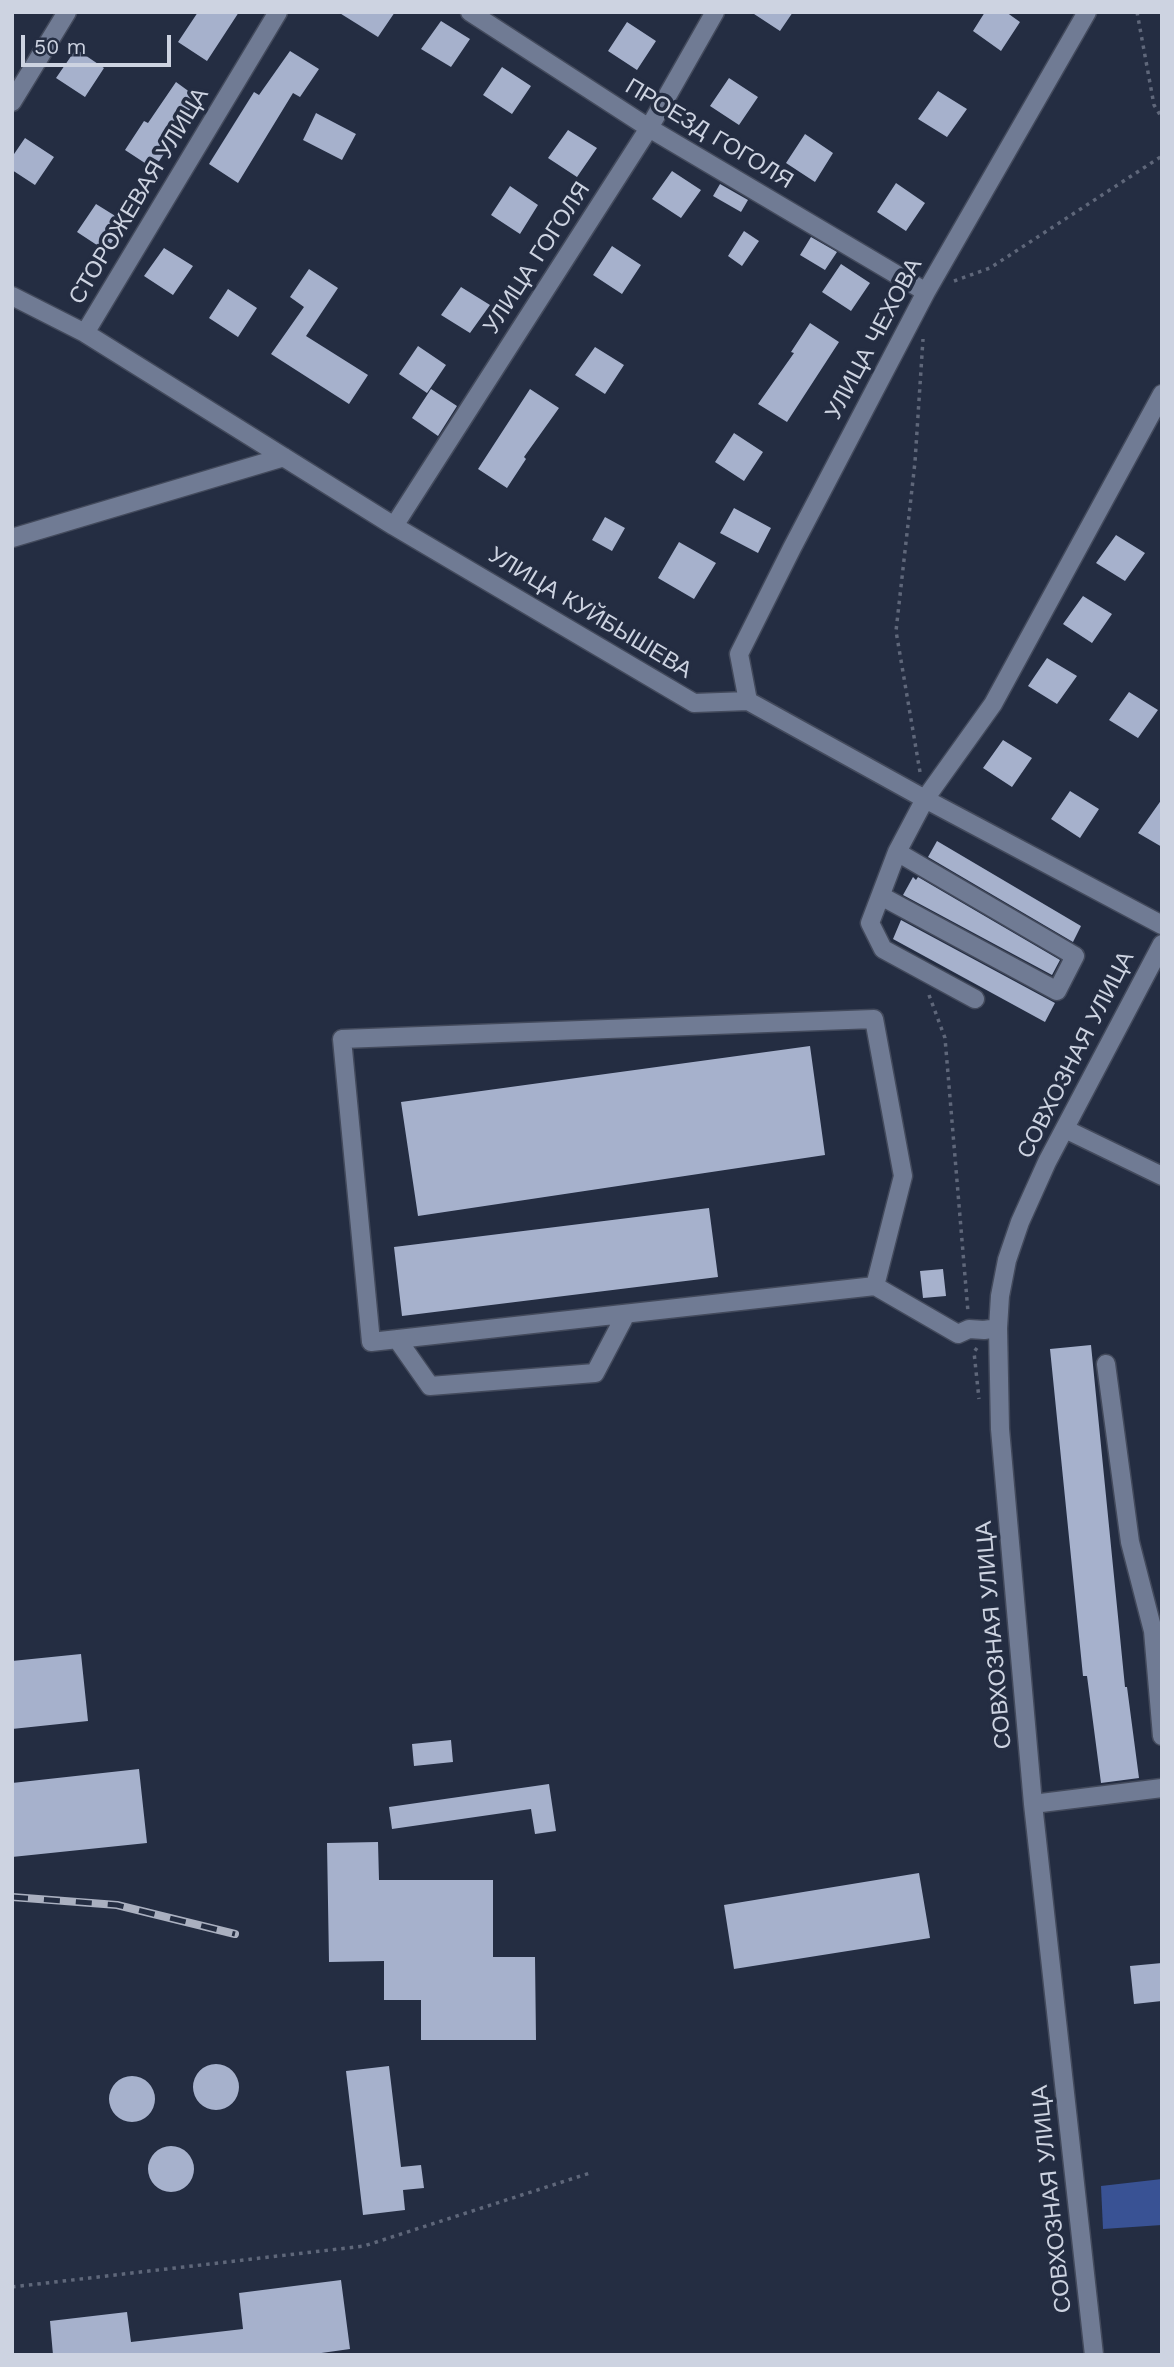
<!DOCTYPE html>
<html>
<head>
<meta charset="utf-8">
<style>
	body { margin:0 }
	#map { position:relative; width:1174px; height:2367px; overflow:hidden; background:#242d42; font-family:"Work Sans",sans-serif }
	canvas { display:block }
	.frame { position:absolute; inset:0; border:14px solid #cdd3e1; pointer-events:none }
	.scale { position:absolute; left:21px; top:35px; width:150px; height:32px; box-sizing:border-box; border:4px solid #cdd3e1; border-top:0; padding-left:9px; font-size:21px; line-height:24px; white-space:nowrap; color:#cdd3e1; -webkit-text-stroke:5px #242d42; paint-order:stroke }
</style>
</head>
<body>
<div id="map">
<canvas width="1174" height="2367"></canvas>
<div class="frame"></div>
<div class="scale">50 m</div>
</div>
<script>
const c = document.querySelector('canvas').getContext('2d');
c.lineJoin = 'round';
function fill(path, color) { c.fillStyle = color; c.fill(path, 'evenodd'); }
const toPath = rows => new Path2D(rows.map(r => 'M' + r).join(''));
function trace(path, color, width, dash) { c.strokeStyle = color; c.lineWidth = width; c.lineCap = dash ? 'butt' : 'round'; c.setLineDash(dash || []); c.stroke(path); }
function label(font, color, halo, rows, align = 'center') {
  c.font = font + ' "Work Sans",sans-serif'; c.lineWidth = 7; c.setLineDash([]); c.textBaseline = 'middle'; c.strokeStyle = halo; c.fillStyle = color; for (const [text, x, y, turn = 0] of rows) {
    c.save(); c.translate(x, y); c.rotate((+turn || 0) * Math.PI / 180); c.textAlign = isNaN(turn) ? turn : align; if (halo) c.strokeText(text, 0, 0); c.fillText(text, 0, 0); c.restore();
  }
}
fill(toPath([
	[1162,2179,1162,2225,1103,2229,1101,2186]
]), '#395294');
fill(toPath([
	[198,12,239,12,207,61,178,42],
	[338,12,395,12,378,37],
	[751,12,793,12,780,31],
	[985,12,1006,12,1020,22,1001,51,973,31],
	[441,21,470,39,451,67,421,49],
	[627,22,656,41,637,70,608,51],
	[76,49,104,68,85,97,56,78],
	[290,51,319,69,300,97,293,93,238,183,209,164,254,92,259,95],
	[502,67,531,86,512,114,483,95],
	[729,78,758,97,739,125,710,106],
	[176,82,198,98,170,138,173,140,154,169,125,150,144,121,148,123],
	[938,91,967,109,947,137,918,119],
	[316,113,356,134,342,160,303,140],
	[568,130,597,148,577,177,548,158],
	[805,134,833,153,815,182,786,163],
	[25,138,54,157,35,185,12,170,12,157],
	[672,171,701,190,681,218,652,199],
	[896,183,925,203,906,231,877,212],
	[720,184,748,200,741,212,713,196],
	[510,186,538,205,520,234,491,215],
	[96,204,125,222,106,251,77,232],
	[744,231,759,241,742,266,728,256],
	[811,237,837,252,825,270,800,255],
	[612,246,641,265,622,294,593,275],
	[164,248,193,266,173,295,144,276],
	[841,264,870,283,851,311,822,292],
	[309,269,338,288,306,336,368,375,349,404,271,354,304,307,290,297],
	[461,287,490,305,470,333,441,315],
	[228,289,257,308,238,337,209,318],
	[810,323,839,342,787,422,758,404,794,353,791,352],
	[418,346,446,365,427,393,399,374],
	[595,347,624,365,605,394,575,375],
	[431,389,457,406,438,436,412,418],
	[530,389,559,408,524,457,526,459,507,488,478,469],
	[734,433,763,452,744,481,715,462],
	[734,508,771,528,758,553,720,533],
	[605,517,625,528,612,551,592,540],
	[1116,535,1145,553,1125,581,1096,563],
	[679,542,716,563,694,599,658,578],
	[1083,596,1112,614,1092,643,1063,624],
	[1047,658,1077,676,1057,704,1028,686],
	[1129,692,1158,710,1138,738,1109,720],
	[1003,740,1032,758,1012,787,983,768],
	[1070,791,1099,809,1080,838,1051,819],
	[1162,799,1162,847,1138,833],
	[937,841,1081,926,1073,942,928,857],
	[913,877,916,880,918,877,1060,960,1052,975,903,895],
	[901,920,1055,1003,1045,1022,893,939],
	[810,1046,825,1155,418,1216,401,1102],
	[709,1208,718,1277,402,1316,394,1247],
	[943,1269,946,1296,923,1298,920,1271],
	[1091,1345,1125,1687,1127,1687,1139,1778,1101,1783,1087,1676,1083,1676,1050,1349],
	[81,1654,88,1721,12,1729,12,1661],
	[451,1740,453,1762,414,1766,412,1744],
	[139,1769,147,1843,12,1857,12,1783],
	[549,1784,556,1831,535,1834,531,1809,392,1829,389,1807],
	[378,1842,379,1880,493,1880,493,1957,535,1957,536,2040,421,2040,421,2000,384,2000,384,1961,329,1962,327,1843],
	[919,1873,930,1938,734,1969,724,1905],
	[1162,1963,1162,2001,1134,2004,1130,1966],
	'193 2087a23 23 0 1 1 46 0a23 23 0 1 1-46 0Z',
	[389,2066,401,2167,421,2165,424,2188,403,2190,405,2210,363,2215,346,2071],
	'109 2099a23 23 0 1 1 46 0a23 23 0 1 1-46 0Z',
	'148 2169a23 23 0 1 1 46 0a23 23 0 1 1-46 0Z',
	[341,2280,350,2349,307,2355,53,2355,50,2321,127,2312,131,2342,243,2329,239,2293]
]), '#a6b1cc');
const minor = toPath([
	[470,12,649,128,926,292],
	[12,102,67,12],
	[12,296,85,333,394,526,694,703,748,701,925,799,1162,925],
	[85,333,278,12],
	[394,526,649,128,715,12],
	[12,538,284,457],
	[748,701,739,654,792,548,926,292,1087,12],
	[881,896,1057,991,1075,956,897,852],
	[975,999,883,949,870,923,897,852,925,799,993,704,1162,394],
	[1065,1129,1162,1176],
	[875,1286,371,1342,342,1039,874,1019,903,1176,875,1286,958,1334,969,1329,984,1330,998,1328],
	[397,1339,430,1386,595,1373,626,1314],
	[1106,1364,1130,1542,1153,1631,1162,1736],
	[1033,1804,1162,1788],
	[1094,2355,1033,1804,1000,1429,998,1328,1000,1296,1007,1260,1020,1222,1047,1162,1162,944]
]);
trace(minor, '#434a5c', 21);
trace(toPath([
	[1137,12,1154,105,1162,118],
	[954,281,990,268,1162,156],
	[920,772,896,631,915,462,923,339],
	[929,995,945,1038,968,1312],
	[977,1348,974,1352,979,1399],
	[12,2287,364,2246,593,2172]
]), '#5f677a', 3.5, [3.5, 5]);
trace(minor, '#707b94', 18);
const rail = toPath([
	[12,1897,117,1905,235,1934]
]);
trace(rail, '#aab0c0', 8);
trace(rail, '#242d42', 5, [16]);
label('23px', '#cdd3e1', '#242d42', [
	["ПРОЕЗД ГОГОЛЯ",709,134,31],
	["СТОРОЖЕВАЯ УЛИЦА",139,196,-59],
	["УЛИЦА ГОГОЛЯ",537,258,-57],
	["УЛИЦА ЧЕХОВА",874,339,-62],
	["УЛИЦА КУЙБЫШЕВА",590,613,31],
	["СОВХОЗНАЯ УЛИЦА",1076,1055,-63],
	["СОВХОЗНАЯ УЛИЦА",994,1635,-95],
	["СОВХОЗНАЯ УЛИЦА",1052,2199,-96]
]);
</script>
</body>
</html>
